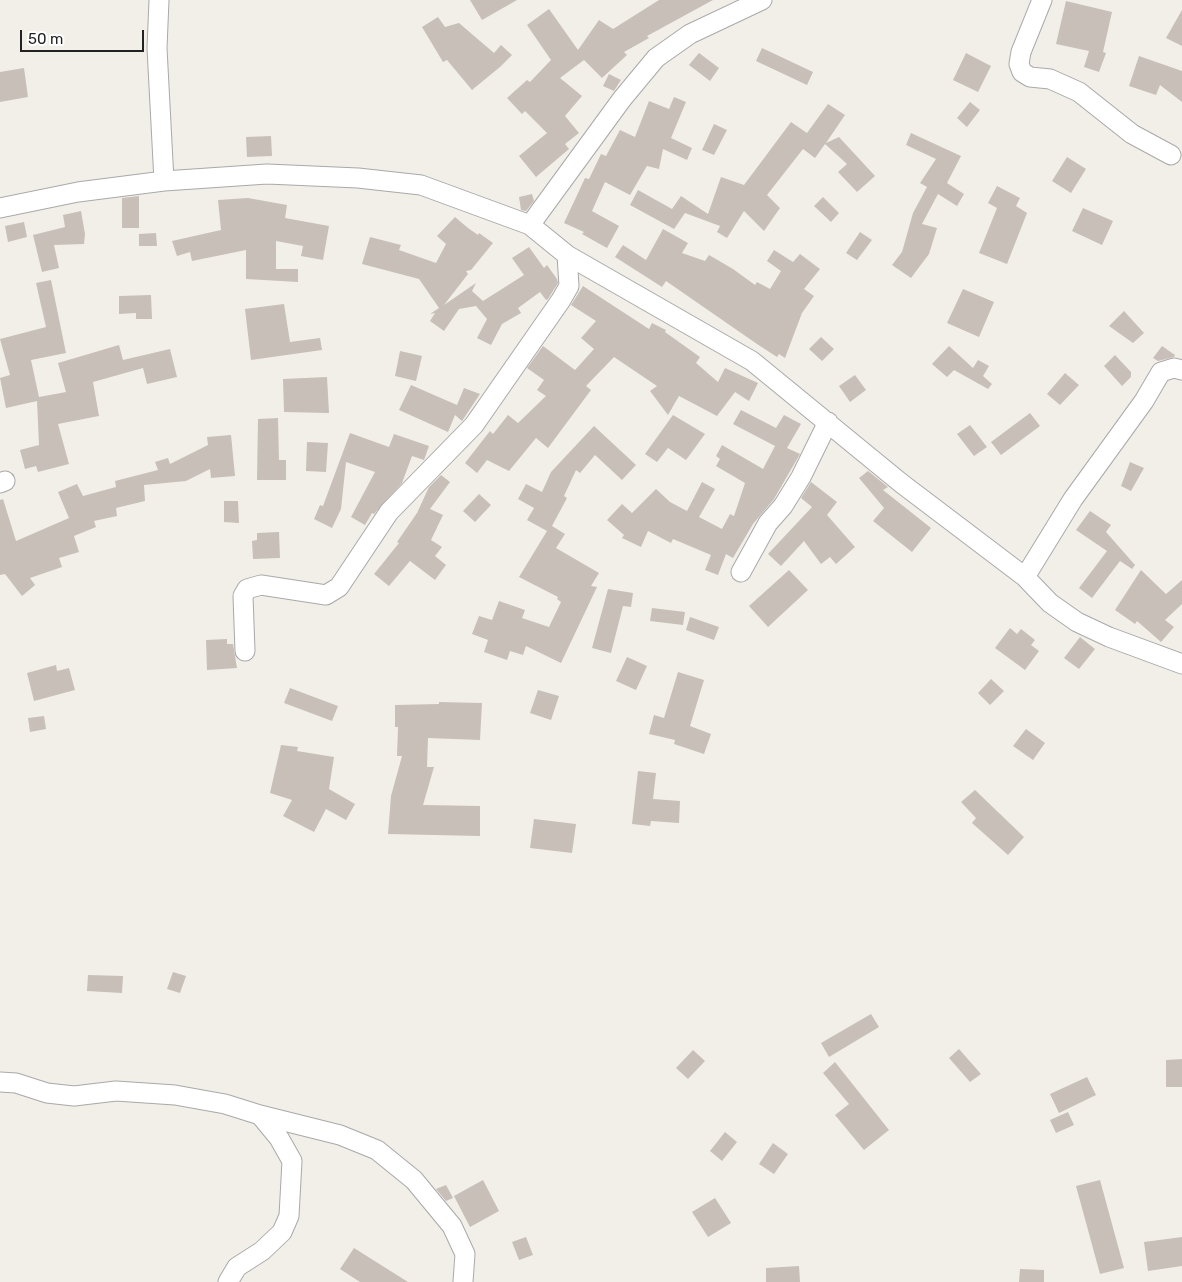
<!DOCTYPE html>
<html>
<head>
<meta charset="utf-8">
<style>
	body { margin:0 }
	#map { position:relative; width:1182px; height:1282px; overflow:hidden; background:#f2efe9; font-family:Rubik,sans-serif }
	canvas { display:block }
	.scale { position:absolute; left:20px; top:30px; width:124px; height:22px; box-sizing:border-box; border:2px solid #222; border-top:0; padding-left:6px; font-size:15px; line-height:18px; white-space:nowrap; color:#222; -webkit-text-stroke:4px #fff; paint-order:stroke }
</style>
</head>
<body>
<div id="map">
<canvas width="1182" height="1282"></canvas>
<div class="scale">50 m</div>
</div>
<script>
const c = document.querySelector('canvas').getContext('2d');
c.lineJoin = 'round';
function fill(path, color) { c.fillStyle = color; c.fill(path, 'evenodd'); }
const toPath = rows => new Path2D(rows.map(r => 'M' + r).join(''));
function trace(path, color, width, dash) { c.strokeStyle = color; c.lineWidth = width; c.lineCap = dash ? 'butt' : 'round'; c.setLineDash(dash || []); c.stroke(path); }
fill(toPath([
	[470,0,517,0,482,20],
	[659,0,713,0,647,36,649,38,624,52,627,55,602,78,584,60,560,78,582,96,565,116,579,133,565,144,569,149,536,177,519,156,547,133,525,111,522,114,507,98,527,80,530,82,551,60,527,25,549,9,578,50,599,20,613,29],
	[1066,1,1112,12,1103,52,1106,53,1099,72,1084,67,1089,51,1056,44],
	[1182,10,1182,46,1166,38],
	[438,17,445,27,459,23,494,53,501,45,512,55,500,67,472,90,447,60,443,62,422,27],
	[762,48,813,72,807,85,756,61],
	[699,53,719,68,710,81,689,65],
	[966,53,991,66,978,92,953,80],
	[1139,56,1182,71,1182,102,1160,85,1156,95,1129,86],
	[24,68,28,97,0,102,0,72],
	[609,74,621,80,614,91,603,86],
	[674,97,686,102,671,138,692,148,687,160,663,149,659,169,647,166,630,195,605,182,592,211,619,226,607,248,582,234,584,232,564,223,585,178,589,179,601,154,606,156,620,130,635,137,649,101,669,109],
	[970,102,980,110,967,127,957,118],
	[828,104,845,115,826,143,839,137,875,176,857,192,838,172,847,164,825,144,815,158,803,149,767,195,780,208,764,231,744,211,727,238,717,232,720,226,685,213,674,229,630,205,638,190,672,209,681,196,708,214,721,177,744,185,791,122,807,133],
	[714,124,727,130,714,155,702,150],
	[911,133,961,156,947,183,964,194,957,206,938,194,922,224,937,228,929,254,911,278,892,265,902,252,913,213,927,187,920,183,936,159,906,145],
	[271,136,272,156,247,157,246,137],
	[1067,157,1086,169,1071,193,1052,181],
	[997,186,1020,198,1016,206,1027,213,1007,264,979,253,997,208,988,203],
	[532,194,534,201,526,211,521,210,519,197],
	[139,196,139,228,122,228,122,198],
	[823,197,839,213,831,222,814,206],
	[248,198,287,205,285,218,329,226,323,260,301,256,303,246,276,241,276,269,298,269,298,282,246,279,246,250,192,261,190,252,177,256,172,241,221,230,218,200],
	[1083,208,1113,221,1102,245,1072,231],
	[81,211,85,234,84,244,54,245,59,268,42,272,33,235,65,227,63,215],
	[455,217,468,228,478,235,479,233,493,243,471,270,466,271,468,274,444,305,476,283,472,291,483,301,524,275,512,258,529,247,544,268,547,265,557,279,558,283,548,299,546,300,540,292,518,308,521,313,502,324,491,345,477,338,487,319,476,306,459,309,444,331,430,321,435,313,430,314,439,308,419,279,362,264,370,237,401,245,399,250,436,263,446,244,437,236],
	[24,222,27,237,8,242,5,226],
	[663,229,688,243,682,253,705,261,709,255,733,269,755,285,757,282,770,289,781,271,767,261,774,250,793,262,800,254,820,269,804,289,814,296,802,313,785,358,779,354,777,357,757,344,666,281,662,287,615,257,623,245,646,260],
	[860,232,872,240,857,260,846,253],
	[156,233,157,246,139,246,139,234],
	[51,280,66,353,31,360,39,397,66,392,58,363,119,345,123,360,170,349,177,377,147,384,143,368,93,382,99,416,58,424,69,464,38,472,36,466,25,469,20,450,39,445,37,401,6,408,0,378,10,375,0,339,46,327,36,283],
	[583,286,649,329,652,323,666,330,665,332,700,357,696,363,718,382,725,368,758,383,749,401,735,392,717,416,679,396,668,415,650,391,657,386,614,357,586,386,591,390,548,448,536,438,509,471,487,460,477,473,465,463,490,431,493,434,508,415,518,423,546,396,537,390,544,380,527,368,543,346,575,370,594,349,581,338,596,321,571,305],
	[963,289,994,302,979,337,947,323],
	[151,295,152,319,136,319,136,313,119,314,119,296],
	[284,304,290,342,320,338,322,350,251,360,245,309],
	[1124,311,1144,333,1133,343,1109,326],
	[821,337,834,349,822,361,809,349],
	[949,346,973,368,978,360,989,366,983,376,992,384,988,389,954,370,947,377,932,364],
	[1162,346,1175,355,1174,357,1158,361,1153,358],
	[400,351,422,356,416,381,395,376],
	[1115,355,1131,372,1131,377,1122,386,1104,366],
	[1065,373,1079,385,1060,405,1047,394],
	[855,375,866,390,850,402,839,386],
	[327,377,329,413,284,412,283,379],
	[411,385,457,405,464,388,480,394,462,421,455,415,448,432,399,410],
	[741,410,776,428,784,415,801,424,787,448,800,454,774,499,753,524,733,558,726,554,718,575,705,570,711,555,673,539,671,543,648,531,641,547,622,538,624,535,607,520,622,504,632,513,656,489,670,502,687,511,702,482,715,489,699,517,722,529,730,514,734,516,745,483,716,466,720,459,716,456,722,445,763,469,775,446,733,424],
	[1030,413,1040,426,1001,455,991,442],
	[673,415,705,434,686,460,668,448,657,462,645,454],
	[278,418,279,460,286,460,286,480,257,480,258,419],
	[970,425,987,447,974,456,957,434],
	[594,426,636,465,622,480,595,455,580,473,576,470,564,496,567,498,552,526,565,534,556,548,599,573,591,586,597,587,561,663,526,646,523,655,510,651,507,660,484,652,488,640,472,634,479,616,492,620,499,601,525,610,522,618,549,627,561,602,557,599,558,597,519,577,547,531,527,520,534,508,518,499,526,484,542,492,551,472],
	[350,433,389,447,394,434,429,446,424,460,412,456,402,483,374,514,372,513,365,525,351,517,375,472,346,462,341,509,332,528,314,519,320,505,323,506],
	[231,435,235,476,211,478,210,469,186,481,144,485,145,501,116,508,117,516,94,521,96,527,74,536,79,552,59,558,62,567,30,578,35,585,22,596,5,574,0,575,0,500,3,499,16,541,69,518,58,492,77,484,83,496,116,487,115,481,158,470,155,462,168,458,170,464,208,445,207,437],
	[307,442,328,443,326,472,306,471],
	[1130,462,1144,468,1131,491,1121,486],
	[868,471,888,487,883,490,931,528,912,552,873,521,884,508,859,478],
	[441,475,450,482,430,509,443,515,431,540,442,547,435,556,446,565,435,580,410,561,389,586,374,574,399,543,397,542,417,513,429,487],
	[811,482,837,502,827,515,855,547,836,564,830,557,821,564,804,541,781,566,768,554,812,507,801,498],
	[479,494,491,505,475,522,463,511],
	[224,501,238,501,239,523,224,522],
	[1090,511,1111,525,1106,532,1135,565,1132,569,1120,561,1092,598,1079,588,1107,551,1076,530],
	[279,532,280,558,253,559,252,541,257,540,257,533],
	[789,570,808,590,768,627,749,606],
	[1141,570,1166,594,1182,580,1182,604,1165,620,1174,627,1161,642,1137,621,1135,624,1115,610],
	[608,589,633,593,631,607,623,606,611,653,592,648],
	[652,608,685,612,683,625,650,621],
	[690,617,719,627,714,640,686,630],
	[1010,628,1017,634,1021,629,1035,640,1031,645,1039,651,1025,670,995,648],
	[1080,637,1095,649,1079,669,1064,658],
	[227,639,227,644,233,644,237,668,207,670,206,640],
	[627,657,647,666,636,690,616,681],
	[56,665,57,671,69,668,75,690,34,701,27,673],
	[678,672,704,680,690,726,711,734,704,754,674,744,675,740,649,734,654,715,664,718],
	[991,679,1004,691,990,705,978,693],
	[290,688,338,706,332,721,284,703],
	[538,690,559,696,551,720,530,713],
	[439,702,482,703,480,740,428,738,427,767,434,767,423,805,480,806,480,836,388,834,391,796,402,756,397,756,398,727,395,727,395,705,439,704],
	[44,716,46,729,30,732,28,718],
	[1026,729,1045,743,1033,760,1013,746],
	[281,745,298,747,297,751,334,757,329,789,355,804,346,820,326,809,314,832,283,816,292,800,270,793],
	[638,771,656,773,653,799,680,801,679,823,651,821,650,826,632,824],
	[975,790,1024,837,1008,855,972,823,976,818,961,802],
	[534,819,576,824,572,853,530,848],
	[173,972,186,976,180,993,167,989],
	[88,975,123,976,122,993,87,991],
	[871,1014,879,1027,829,1057,821,1043],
	[959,1049,981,1074,970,1082,949,1058],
	[693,1050,705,1061,688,1079,676,1068],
	[1182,1059,1182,1087,1166,1087,1166,1060],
	[835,1062,889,1130,864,1150,835,1115,849,1104,823,1073],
	[1087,1077,1096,1095,1059,1113,1050,1094],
	[1068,1112,1074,1125,1056,1133,1050,1120],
	[725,1132,737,1142,722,1161,710,1151],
	[773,1143,788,1154,774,1174,759,1164],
	[483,1180,499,1211,470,1227,454,1196],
	[1100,1180,1124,1268,1100,1274,1076,1186],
	[446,1185,453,1198,446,1201,436,1189],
	[715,1198,731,1223,708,1237,692,1212],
	[526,1237,533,1255,519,1260,512,1242],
	[1182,1237,1182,1266,1148,1271,1144,1242],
	[354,1248,408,1282,360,1282,340,1269],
	[799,1266,800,1282,766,1282,766,1268],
	[1020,1269,1044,1270,1044,1282,1019,1282]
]), '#c7bfb8');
const street = toPath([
	[159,0,157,48,164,181],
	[1042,0,1021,52,1019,64,1022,72,1030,77,1050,79,1079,92,1132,134,1171,155],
	[0,208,78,192,164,181,267,174,358,178,421,185,530,225,567,255,752,361,901,483,1025,577,1050,603,1077,622,1109,637,1182,664],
	[530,225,622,99,656,58,690,34,762,0],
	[0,483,5,481],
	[741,572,768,523,783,506,801,477,828,422],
	[1025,577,1073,499,1144,401,1161,372,1174,368,1182,370],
	[245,651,243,596,247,589,261,585,326,595,339,587,389,512,474,425,561,300,569,286,567,255],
	[0,1082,16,1083,47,1093,74,1096,116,1091,175,1095,225,1104,260,1115,340,1135,377,1150,414,1180,452,1226,465,1254,463,1282],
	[228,1282,237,1267,262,1251,282,1232,289,1216,292,1161,279,1138,260,1115]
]);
trace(street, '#a9a9a9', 21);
trace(street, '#fff', 19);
</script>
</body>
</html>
